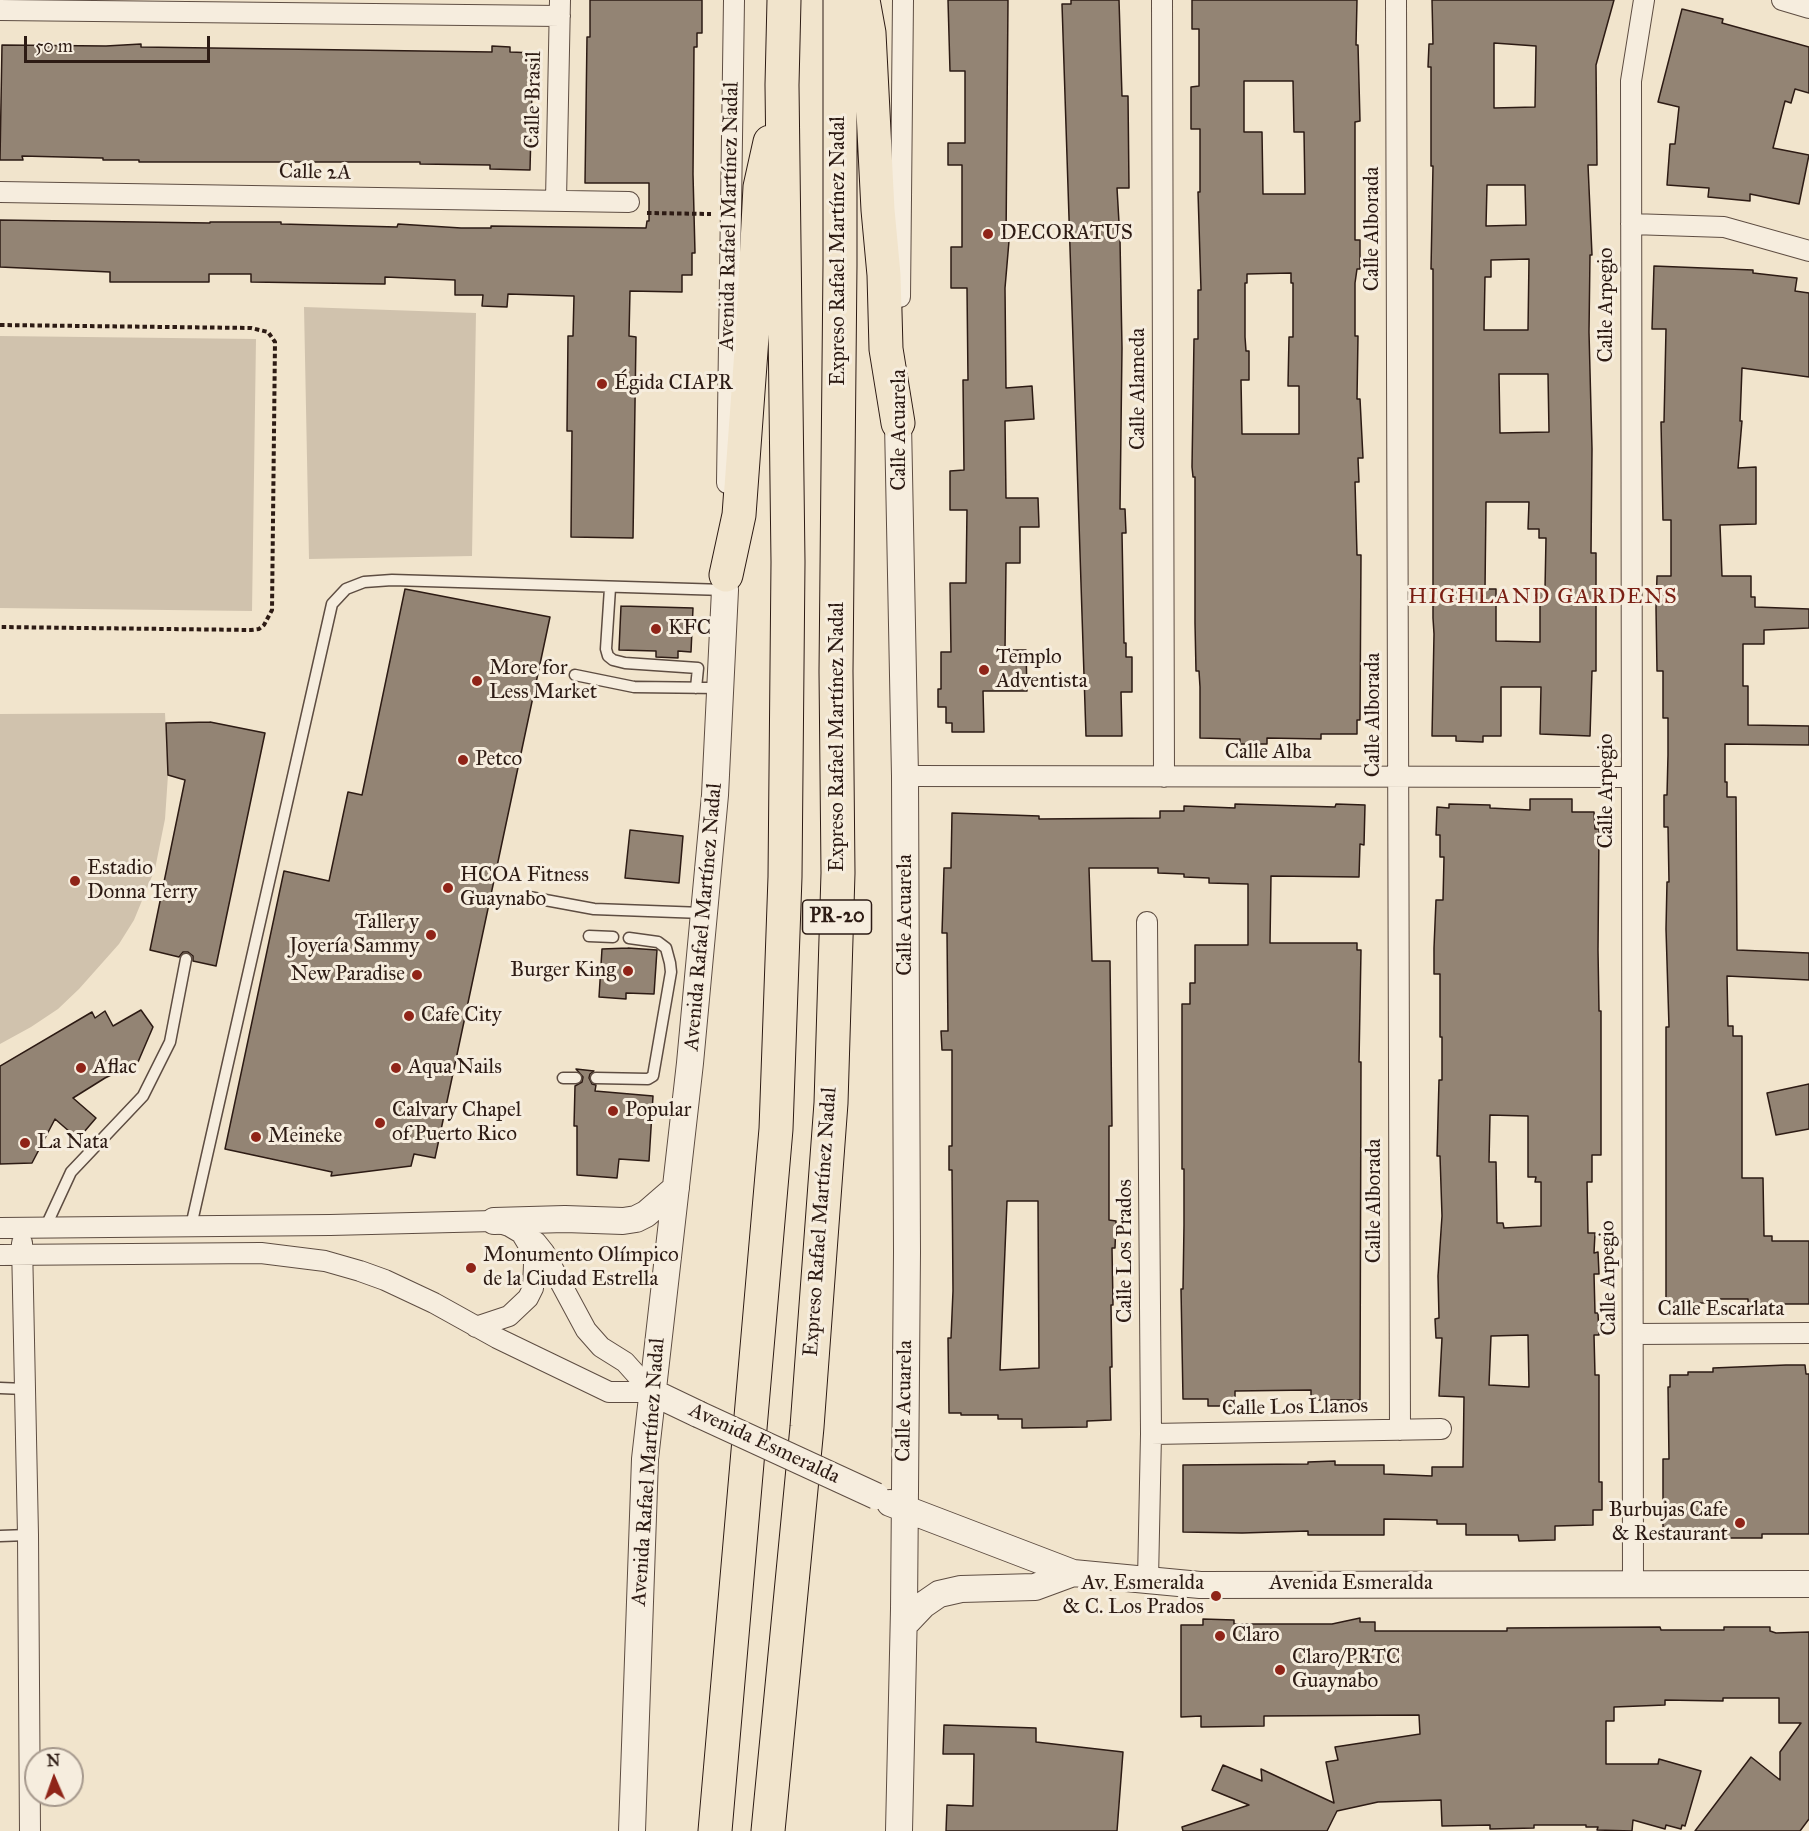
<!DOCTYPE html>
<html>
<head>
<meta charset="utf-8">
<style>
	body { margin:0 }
	#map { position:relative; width:1809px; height:1831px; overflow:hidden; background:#f1e4cc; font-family:"IM FELL Great Primer",serif }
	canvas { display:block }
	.north { position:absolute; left:24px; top:1747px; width:60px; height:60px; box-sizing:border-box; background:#f6edde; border:2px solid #a6998d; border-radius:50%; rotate:358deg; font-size:16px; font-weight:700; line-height:24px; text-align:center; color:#2d1b14 }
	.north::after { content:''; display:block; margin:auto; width:21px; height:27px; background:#8f2418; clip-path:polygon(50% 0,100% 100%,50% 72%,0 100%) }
	.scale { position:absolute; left:24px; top:36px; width:186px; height:27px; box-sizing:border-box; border:3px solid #2d1b14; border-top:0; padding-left:8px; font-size:18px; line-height:21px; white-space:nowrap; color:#2d1b14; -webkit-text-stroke:4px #f6edde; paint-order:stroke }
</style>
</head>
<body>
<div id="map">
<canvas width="1809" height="1831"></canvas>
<div class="north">N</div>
<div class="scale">50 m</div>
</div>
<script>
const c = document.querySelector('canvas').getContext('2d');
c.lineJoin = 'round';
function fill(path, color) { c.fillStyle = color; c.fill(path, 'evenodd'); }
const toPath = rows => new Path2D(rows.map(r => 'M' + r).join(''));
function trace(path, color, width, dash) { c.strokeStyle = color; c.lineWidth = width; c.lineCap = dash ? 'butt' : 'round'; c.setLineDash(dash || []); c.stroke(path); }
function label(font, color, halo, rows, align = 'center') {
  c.font = font + ' "IM FELL Great Primer",serif'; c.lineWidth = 6; c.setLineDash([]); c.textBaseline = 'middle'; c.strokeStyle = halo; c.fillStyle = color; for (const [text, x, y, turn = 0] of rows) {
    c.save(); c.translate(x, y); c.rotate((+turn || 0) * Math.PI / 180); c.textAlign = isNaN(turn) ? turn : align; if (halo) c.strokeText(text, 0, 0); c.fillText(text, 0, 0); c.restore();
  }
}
fill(toPath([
	[304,307,476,313,472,556,309,559],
	[0,336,256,339,252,611,0,608],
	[165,713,168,775,165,819,155,869,134,920,119,944,79,989,58,1009,31,1027,0,1044,0,714]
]), '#d0c2ad');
const building = toPath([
	[590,0,702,0,702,33,697,33,697,47,694,47,693,174,695,253,692,253,692,275,682,275,682,292,630,291,629,336,636,337,633,538,571,537,572,431,567,431,568,336,573,336,574,296,508,294,507,307,482,306,483,295,455,295,455,280,385,277,385,284,251,282,251,274,209,274,209,282,110,282,110,272,0,267,0,220,210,223,210,222,281,222,281,224,397,227,398,224,461,228,491,228,491,226,646,228,647,221,649,221,649,183,585,183,587,37,590,37,590,0],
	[948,0,1008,0,1006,241,1009,241,1005,288,1006,388,1032,386,1034,419,1005,421,1006,498,1038,498,1039,527,1020,527,1020,563,1006,563,1005,650,1026,650,1027,691,983,691,984,732,952,732,952,723,946,723,946,707,938,707,938,689,941,689,941,652,951,652,950,583,966,583,967,510,950,510,950,471,964,470,963,380,968,380,967,288,951,288,951,247,962,247,962,165,948,165,948,143,965,143,965,71,950,71,948,0],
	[1071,0,1119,0,1122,96,1128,96,1129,188,1117,188,1120,240,1122,348,1120,509,1125,509,1126,533,1122,533,1124,643,1126,643,1126,657,1132,657,1132,692,1121,692,1122,736,1086,736,1062,4,1071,4,1071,0],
	[1192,0,1357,0,1356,45,1358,45,1360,121,1355,122,1355,240,1360,240,1360,269,1357,269,1355,283,1355,336,1358,336,1357,399,1360,399,1363,458,1358,458,1359,482,1355,482,1357,555,1361,555,1360,720,1357,720,1357,734,1321,734,1321,739,1267,738,1267,744,1240,744,1240,739,1200,738,1200,687,1199,671,1196,671,1195,623,1195,477,1193,477,1192,467,1194,339,1198,339,1198,290,1201,290,1198,192,1200,192,1200,129,1191,129,1191,87,1199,86,1199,29,1192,29,1192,0],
	[1244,81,1293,81,1294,132,1304,132,1305,194,1263,194,1262,132,1244,132,1244,81],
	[1291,273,1291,283,1293,283,1293,337,1289,337,1288,386,1299,386,1299,434,1242,434,1241,380,1249,380,1249,351,1246,351,1245,337,1245,283,1247,283,1247,274,1291,273],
	[1432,0,1614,0,1596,65,1597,165,1588,165,1592,255,1590,255,1589,332,1592,449,1591,553,1596,553,1596,671,1592,671,1590,736,1540,734,1541,687,1501,687,1501,736,1483,736,1483,742,1456,741,1456,736,1432,736,1434,634,1433,618,1433,269,1431,269,1433,166,1431,166,1431,67,1428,67,1429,44,1433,44,1432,0],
	[1494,43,1536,46,1535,107,1494,108,1494,43],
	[1487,185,1525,185,1526,225,1486,226,1487,185],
	[1529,259,1528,330,1484,330,1485,277,1491,277,1491,260,1529,259],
	[1499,374,1548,374,1549,432,1500,433,1499,374],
	[1486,502,1529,502,1528,529,1539,529,1539,538,1546,538,1545,589,1540,589,1540,642,1496,641,1496,589,1485,589,1486,502],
	[1682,9,1723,19,1722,23,1809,47,1809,93,1795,89,1791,103,1785,101,1773,148,1809,155,1799,204,1750,194,1750,201,1708,197,1709,188,1667,185,1670,144,1675,144,1679,107,1658,102,1682,9],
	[141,44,141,47,492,52,492,46,510,47,510,52,536,53,537,91,532,91,530,170,490,169,490,165,420,164,420,162,139,162,139,160,103,160,103,158,22,156,23,160,0,160,2,45,106,46,141,44],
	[1654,266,1753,270,1753,273,1797,278,1795,291,1809,293,1809,377,1742,368,1740,421,1742,421,1738,468,1756,467,1756,524,1720,525,1722,576,1751,576,1751,597,1755,597,1755,607,1809,609,1809,628,1764,630,1764,644,1743,644,1743,686,1748,686,1748,725,1809,726,1809,745,1725,744,1725,782,1727,782,1727,797,1736,797,1737,950,1809,953,1809,980,1727,976,1728,1026,1733,1026,1733,1036,1742,1036,1742,1178,1763,1178,1764,1236,1772,1236,1772,1241,1809,1241,1809,1304,1748,1304,1748,1299,1709,1299,1709,1303,1666,1303,1666,1027,1669,1027,1666,929,1667,882,1669,882,1668,827,1664,827,1664,795,1667,795,1668,755,1668,718,1663,718,1663,671,1657,671,1656,608,1657,576,1671,576,1671,520,1663,520,1661,422,1664,422,1666,329,1652,329,1654,266],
	[405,589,550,617,435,1158,414,1154,411,1166,331,1176,332,1172,225,1149,284,871,329,881,348,792,362,795,405,589],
	[621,606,693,608,691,652,678,651,678,658,656,657,656,651,619,650,621,606],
	[210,722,265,733,216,966,193,961,193,956,188,952,183,952,179,957,150,950,185,780,168,775,166,723,210,722],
	[1530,799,1572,799,1572,812,1594,812,1595,829,1599,829,1598,950,1599,1011,1601,1011,1601,1155,1592,1155,1592,1182,1587,1182,1588,1233,1595,1233,1594,1253,1598,1252,1599,1274,1594,1274,1595,1313,1598,1313,1599,1335,1594,1335,1595,1375,1599,1375,1599,1482,1602,1482,1602,1510,1593,1510,1593,1525,1555,1526,1555,1540,1519,1541,1518,1535,1466,1535,1466,1524,1437,1524,1437,1520,1384,1519,1384,1535,1308,1535,1308,1531,1242,1533,1183,1532,1183,1465,1308,1464,1308,1462,1335,1461,1335,1465,1384,1465,1384,1474,1432,1476,1432,1467,1463,1467,1464,1397,1439,1396,1442,1338,1436,1338,1435,1319,1439,1318,1438,1276,1442,1216,1440,1156,1437,1156,1439,1080,1442,1080,1442,1037,1440,1037,1440,974,1434,974,1434,948,1436,900,1443,900,1444,857,1440,857,1440,835,1436,835,1437,807,1449,808,1449,804,1490,805,1490,808,1530,810,1530,799],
	[1490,1115,1528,1116,1528,1177,1536,1177,1535,1182,1541,1182,1541,1226,1504,1228,1503,1223,1497,1223,1496,1162,1489,1162,1490,1115],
	[1528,1335,1529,1387,1489,1385,1491,1336,1528,1335],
	[1235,804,1335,807,1336,804,1365,805,1364,845,1360,844,1359,877,1271,876,1270,943,1357,943,1357,950,1361,950,1359,1062,1361,1062,1360,1400,1311,1400,1311,1390,1235,1391,1235,1406,1208,1406,1208,1399,1183,1399,1181,1289,1183,1289,1184,1225,1184,1169,1182,1169,1182,1004,1190,1004,1190,983,1195,983,1195,945,1248,945,1248,884,1209,883,1209,878,1184,877,1184,874,1158,873,1158,868,1089,868,1092,961,1110,961,1112,1126,1109,1126,1109,1220,1116,1221,1115,1248,1112,1248,1113,1305,1111,1305,1112,1367,1110,1367,1111,1420,1087,1421,1087,1427,1022,1428,1022,1419,998,1419,998,1415,961,1415,961,1413,949,1413,948,1338,951,1338,953,1291,952,1170,949,1170,949,1146,952,1146,952,1050,942,1050,941,1031,948,1031,947,933,942,933,944,868,951,868,952,813,1039,816,1039,819,1160,818,1160,811,1184,811,1184,806,1235,808,1235,804],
	[1007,1201,1038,1201,1039,1368,1000,1370,1007,1201],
	[630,830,683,836,679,883,625,878,630,830],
	[628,948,657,950,654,994,626,993,626,999,599,997,602,949,628,948],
	[141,1010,153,1027,138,1062,105,1078,73,1098,96,1118,78,1139,55,1119,32,1163,0,1164,0,1066,92,1012,95,1018,105,1011,113,1026,141,1010],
	[576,1069,594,1071,590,1074,589,1078,592,1084,596,1085,595,1091,653,1096,649,1161,619,1159,617,1178,577,1175,577,1126,574,1126,575,1086,582,1082,583,1077,576,1069],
	[1809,1084,1809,1129,1776,1135,1767,1093,1809,1084],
	[1786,1365,1805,1365,1806,1374,1809,1374,1809,1534,1762,1534,1762,1538,1671,1538,1671,1532,1663,1532,1663,1459,1669,1459,1668,1387,1670,1387,1670,1375,1688,1375,1688,1372,1713,1372,1713,1368,1786,1365],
	[1360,1618,1360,1622,1375,1622,1375,1631,1507,1631,1507,1628,1660,1627,1661,1630,1724,1630,1724,1627,1770,1627,1770,1631,1776,1633,1809,1632,1809,1819,1800,1831,1695,1831,1751,1757,1780,1780,1780,1752,1801,1723,1779,1723,1779,1698,1723,1698,1723,1701,1665,1700,1665,1705,1614,1707,1614,1721,1606,1721,1606,1764,1658,1764,1659,1759,1701,1771,1685,1826,1682,1825,1681,1829,1666,1825,1665,1829,1633,1820,1632,1831,1597,1830,1598,1827,1586,1827,1586,1825,1534,1825,1534,1828,1490,1829,1490,1825,1442,1826,1441,1800,1378,1802,1337,1811,1327,1831,1183,1831,1182,1827,1249,1805,1212,1790,1223,1765,1262,1781,1261,1769,1334,1803,1326,1762,1338,1760,1335,1747,1420,1734,1419,1715,1264,1716,1264,1726,1201,1727,1201,1716,1181,1717,1181,1625,1203,1625,1203,1619,1234,1620,1234,1624,1332,1624,1360,1618],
	[944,1725,1036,1728,1036,1742,1123,1752,1117,1831,946,1831,947,1805,973,1806,974,1754,943,1754,944,1725]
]);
fill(building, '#938474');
trace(building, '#2d1b14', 1.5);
const service = toPath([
	[610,588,606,649,608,656,613,660,625,663,698,668,696,688],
	[575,675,634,687,722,688],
	[529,897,594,909,703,913],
	[589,936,613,937],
	[563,1078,576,1078],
	[596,1078,648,1079,653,1076,671,972,670,963,666,948,658,942,629,938],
	[46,1226,71,1172,143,1096,170,1042,186,959],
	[191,1226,332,604,346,589,364,582,392,580,725,590],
	[0,1388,25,1389],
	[0,1536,28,1535]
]);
const minor = toPath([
	[1162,0,1164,777],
	[1396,0,1400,1430],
	[1782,0,1809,8],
	[0,10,560,16],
	[0,192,629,202],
	[556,200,560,0],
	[1631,224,1724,227,1809,251],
	[900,297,903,0],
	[727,483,734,0],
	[905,776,1631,777],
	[1147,922,1151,1434,1148,1580],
	[0,1228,330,1225,494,1221,509,1226,536,1242,544,1252,586,1330,601,1347,625,1362,652,1392],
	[22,1243,28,1535,30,1831],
	[0,1255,261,1253,325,1261,360,1271,385,1280,434,1303,497,1338,609,1392,652,1392],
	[476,1327,509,1316,528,1298,533,1288,534,1264,532,1251,523,1236],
	[1634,1334,1809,1333],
	[1151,1434,1441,1429],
	[1633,1583,1631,81,1644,0]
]);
const tertiary = toPath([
	[898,423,905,776,907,1252,904,1609,899,1831],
	[494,1221,565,1219,623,1221,636,1219,646,1214,676,1188],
	[652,1392,698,1414],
	[890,1503,1073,1573,1200,1585,1809,1584],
	[904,1625,923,1605,939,1594,961,1589,1035,1587,1073,1573],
	[632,1831,645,1459,690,1063,715,795,725,590]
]);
const motorway = toPath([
	[863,0,869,33,878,210,884,275,886,349,898,423],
	[726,575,739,515,752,337,760,187,770,142],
	[715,1831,776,1129,785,877,788,562,782,85,784,0],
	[768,1831,807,1427,831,1103,838,873,836,671,840,264,840,0]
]);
trace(service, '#5e4d42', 13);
trace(minor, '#5e4d42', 22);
trace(tertiary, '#5e4d42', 28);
trace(motorway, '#2d1b14', 35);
trace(toPath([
	[647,213,711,214],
	[0,325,251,328,268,332,275,342,272,610,264,625,259,629,251,630,0,627]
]), '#2d1b14', 4, [4.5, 3]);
trace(service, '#f6edde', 10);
trace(minor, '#f6edde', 20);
trace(tertiary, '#f6edde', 26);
trace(motorway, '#f1e4cc', 33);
const tertiaryBridge = toPath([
	[698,1414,876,1496]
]);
trace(tertiaryBridge, '#5e4d42', 28, []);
trace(tertiaryBridge, '#f6edde', 26);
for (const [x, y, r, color] of [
	[988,234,6,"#8f2418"],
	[602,384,6,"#8f2418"],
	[656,629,6,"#8f2418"],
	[984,670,6,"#8f2418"],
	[477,681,6,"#8f2418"],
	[463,760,6,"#8f2418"],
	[75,881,6,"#8f2418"],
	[448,888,6,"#8f2418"],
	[431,935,6,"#8f2418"],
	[628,971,6,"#8f2418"],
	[417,975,6,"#8f2418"],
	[409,1016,6,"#8f2418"],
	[81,1068,6,"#8f2418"],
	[396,1068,6,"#8f2418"],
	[613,1111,6,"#8f2418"],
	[380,1123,6,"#8f2418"],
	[256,1137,6,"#8f2418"],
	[25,1143,6,"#8f2418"],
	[471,1268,6,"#8f2418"],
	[1740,1523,6,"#8f2418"],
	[1216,1596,6,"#8f2418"],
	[1220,1636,6,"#8f2418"],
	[1280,1670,6,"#8f2418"]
]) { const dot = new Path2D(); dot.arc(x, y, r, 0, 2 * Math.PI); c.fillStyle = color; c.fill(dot); trace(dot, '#f6edde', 2); }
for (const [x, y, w] of [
	[837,917,69]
]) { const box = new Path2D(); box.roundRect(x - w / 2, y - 17, w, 34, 4.5); c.fillStyle = '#f6edde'; c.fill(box); trace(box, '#2d1b14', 1.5); }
label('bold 20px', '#2d1b14', null, [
	["PR-20",837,917]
]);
label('21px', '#2d1b14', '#f6edde', [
	["Calle Brasil",534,100,-89],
	["Calle 2A",315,173,1],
	["Avenida Rafael Martínez Nadal",730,216,-89],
	["Calle Alborada",1373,229,-90],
	["Expreso Rafael Martínez Nadal",839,251,-90],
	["Calle Arpegio",1607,305,-90],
	["Calle Alameda",1139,389,-90],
	["Calle Acuarela",900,430,-90],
	["Calle Alborada",1374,715,-90],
	["Expreso Rafael Martínez Nadal",838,737,-90],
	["Calle Alba",1268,753],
	["Calle Arpegio",1607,791,-90],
	["Calle Acuarela",906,915,-90],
	["Avenida Rafael Martínez Nadal",704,917,-85],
	["Calle Alborada",1375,1201,-90],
	["Expreso Rafael Martínez Nadal",821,1222,-86],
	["Calle Los Prados",1126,1251,-90],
	["Calle Arpegio",1609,1278,-91],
	["Calle Escarlata",1721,1310],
	["Calle Acuarela",905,1401,-89],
	["Calle Los Llanos",1295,1408,-1],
	["Avenida Esmeralda",764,1444,25],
	["Avenida Rafael Martínez Nadal",649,1472,-86],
	["Avenida Esmeralda",1351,1584]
]);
label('21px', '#2d1b14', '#f6edde', [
	["DECORATUS",1000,234],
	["Égida CIAPR",614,384],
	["KFC",668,629],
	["Templo",996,658],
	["Adventista",996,682],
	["More for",489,669],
	["Less Market",489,693],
	["Petco",475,760],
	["Estadio",87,869],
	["Donna Terry",87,893],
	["HCOA Fitness",460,876],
	["Guaynabo",460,900],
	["Taller y",419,923,"right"],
	["Joyería Sammy",419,947,"right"],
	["Burger King",616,971,"right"],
	["New Paradise",405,975,"right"],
	["Cafe City",421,1016],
	["Aflac",93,1068],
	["Aqua Nails",408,1068],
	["Calvary Chapel",392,1111],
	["of Puerto Rico",392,1135],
	["Popular",625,1111],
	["Meineke",268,1137],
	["La Nata",37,1143],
	["Monumento Olímpico",483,1256],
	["de la Ciudad Estrella",483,1280],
	["Burbujas Cafe",1728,1511,"right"],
	["& Restaurant",1728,1535,"right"],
	["Av. Esmeralda",1204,1584,"right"],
	["& C. Los Prados",1204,1608,"right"],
	["Claro",1232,1636],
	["Claro/PRTC",1292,1658],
	["Guaynabo",1292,1682]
], 'left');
c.letterSpacing = '1.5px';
label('22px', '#7a1f14', '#f6edde', [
	["HIGHLAND GARDENS",1543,598]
]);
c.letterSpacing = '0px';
</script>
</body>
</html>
